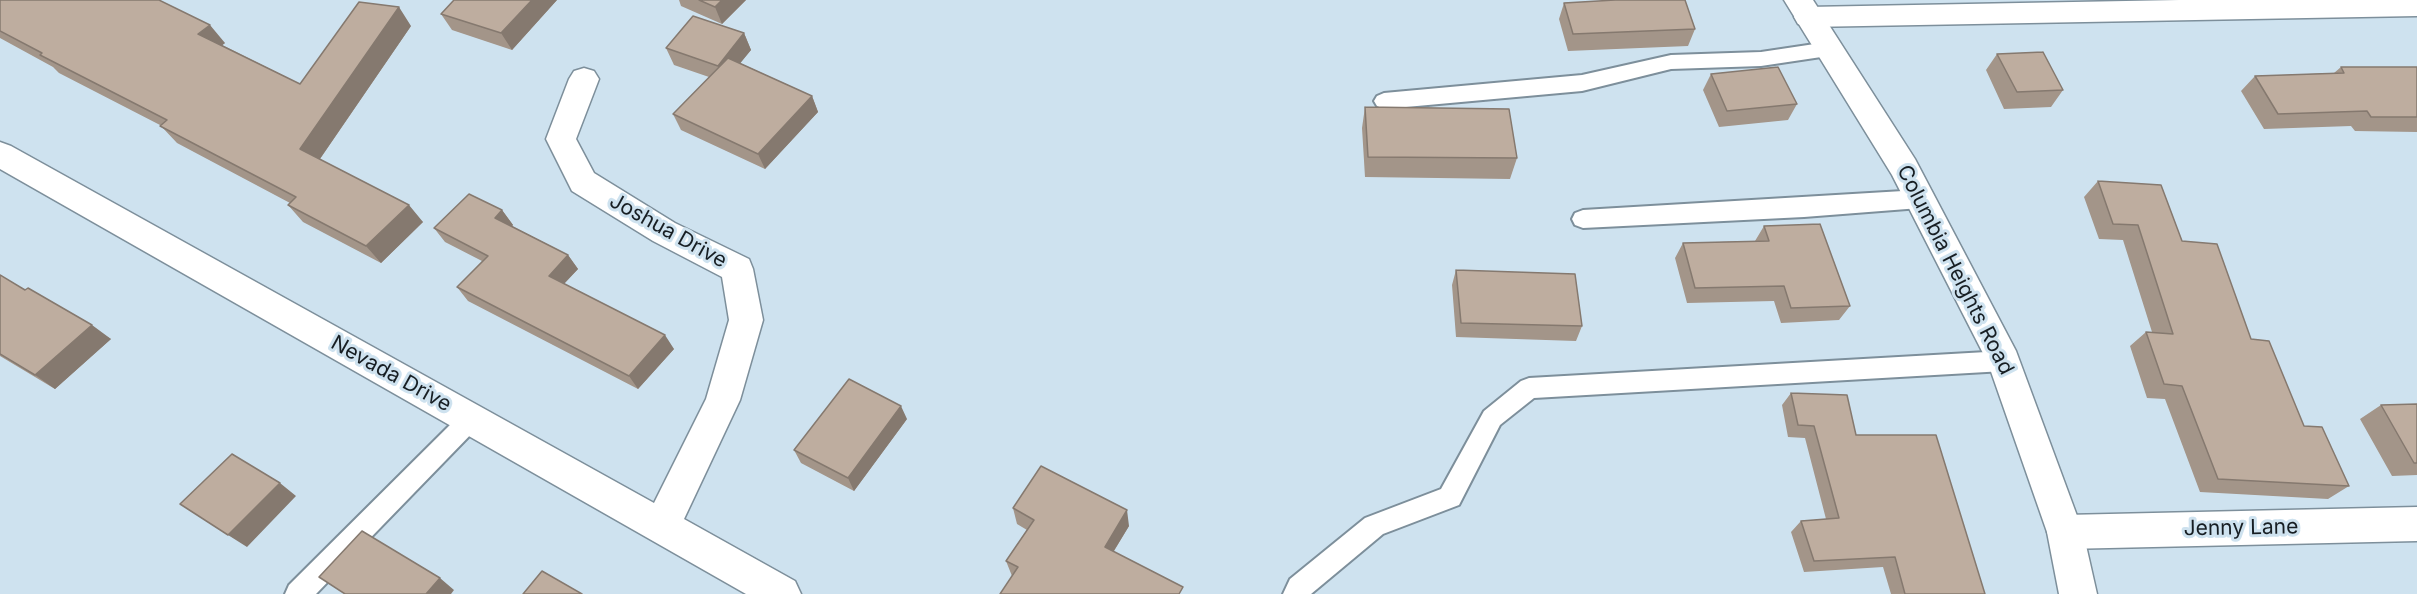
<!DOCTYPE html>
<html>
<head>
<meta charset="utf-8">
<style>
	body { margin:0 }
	canvas { display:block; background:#cee2ef }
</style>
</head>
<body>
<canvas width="2417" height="594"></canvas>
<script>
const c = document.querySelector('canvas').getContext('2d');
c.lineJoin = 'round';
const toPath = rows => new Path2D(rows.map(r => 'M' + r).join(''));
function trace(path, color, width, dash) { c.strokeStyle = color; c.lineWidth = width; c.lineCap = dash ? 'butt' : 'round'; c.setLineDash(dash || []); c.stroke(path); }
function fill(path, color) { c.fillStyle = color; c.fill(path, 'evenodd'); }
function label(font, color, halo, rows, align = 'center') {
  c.font = font + ' Inter,sans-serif'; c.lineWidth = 6; c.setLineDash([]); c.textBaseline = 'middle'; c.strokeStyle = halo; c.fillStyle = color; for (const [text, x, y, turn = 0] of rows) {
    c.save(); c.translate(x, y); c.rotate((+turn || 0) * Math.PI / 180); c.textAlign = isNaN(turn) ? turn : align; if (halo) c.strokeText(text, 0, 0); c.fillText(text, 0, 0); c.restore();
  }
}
const lane = toPath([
	[1828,42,1835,44,1838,49,1835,54,1828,56,1761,66,1671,69,1582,91,1384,109,1377,106,1374,101,1377,96,1384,93,1582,75,1671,55,1761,52,1828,42],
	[1920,190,1928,193,1931,199,1928,205,1920,208,1804,217,1583,228,1575,225,1572,219,1575,213,1583,210,1920,190],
	[2004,351,2012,354,2016,361,2012,368,2004,371,1534,398,1500,425,1459,505,1383,534,1311,594,1283,594,1290,579,1365,518,1441,489,1484,411,1521,381,1529,378,2004,351],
	[471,408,479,412,483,419,479,426,316,594,285,594,289,585,463,412,471,408]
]);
const street = toPath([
	[2179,0,2417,0,2417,16,1808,27,1798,24,1794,17,1798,10,1808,7,2179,0],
	[584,68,594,71,599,79,576,139,594,173,675,223,749,259,753,269,763,320,740,400,684,519,795,581,801,594,746,594,0,169,0,142,11,146,654,503,706,399,729,320,722,277,653,241,572,191,546,139,569,79,574,71,584,68],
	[2417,507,2417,541,2065,549,2052,544,2047,532,2052,520,2065,515,2417,507]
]);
const secondary = toPath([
	[1784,0,1813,0,1915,159,2016,351,2083,532,2097,594,2059,594,2047,532,1988,363,1892,175,1784,0]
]);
trace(lane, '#7d8f9b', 4);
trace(street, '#7d8f9b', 3);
trace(secondary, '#7d8f9b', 3);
fill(lane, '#fff');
fill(street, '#fff');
fill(secondary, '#fff');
fill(toPath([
	[0,0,225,43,222,45,300,84,411,26,320,159,423,222,381,263,303,222,288,205,290,203,177,143,160,125,59,73,53,67,0,38],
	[557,0,512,50,452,30,441,14],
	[679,0,746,0,722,24,681,6],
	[1604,0,1685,0,1695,29,1688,46,1568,51,1559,19,1564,3,1604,1],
	[744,33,751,50,740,63,812,96,818,112,765,169,681,130,673,114,709,77,674,65,666,48],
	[1997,54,2063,90,2051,107,2004,109,1986,70],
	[2341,67,2417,67,2417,132,2355,131,2351,126,2264,129,2241,91,2255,76,2334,73],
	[1711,74,1797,104,1788,120,1719,127,1703,90],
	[1365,107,1517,158,1510,179,1365,177,1362,128],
	[2098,181,2182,241,2251,339,2304,426,2349,486,2328,499,2200,492,2165,399,2147,398,2130,346,2146,332,2152,332,2123,240,2099,239,2084,197],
	[502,210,513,225,512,226,568,255,578,269,564,284,674,349,638,389,468,301,457,287,482,261,445,242,434,228],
	[1764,226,1850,306,1839,320,1781,323,1774,301,1687,303,1675,258,1683,243,1755,241],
	[1456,270,1582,326,1576,341,1456,337,1452,285],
	[0,275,25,290,111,339,55,389,0,356],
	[1791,393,1856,435,1985,594,1891,594,1883,567,1804,572,1791,532,1801,521,1826,519,1805,438,1788,437,1782,405],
	[2417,404,2417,475,2392,476,2360,419,2381,405],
	[907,419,854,491,801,463,794,450],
	[1013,508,1129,526,1114,551,1012,576,1006,561,1027,530,1017,524]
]), '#a39589');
fill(toPath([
	[532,0,557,0,512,50,501,33],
	[722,0,746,0,722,24,715,7],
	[399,7,411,26,315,166,300,149],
	[210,25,225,43,214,52,198,34],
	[744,33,751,50,725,82,718,66],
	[812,96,818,112,765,169,758,154],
	[409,205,423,222,381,263,366,246],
	[502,210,513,225,506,232,495,218],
	[568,255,578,269,559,289,549,276],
	[92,325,111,339,55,389,35,375],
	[665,335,674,349,638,389,629,376],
	[901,406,907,419,854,491,848,478],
	[280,483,296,496,247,547,228,535],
	[1127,510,1129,526,1107,562,1105,547],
	[440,578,454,590,451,594,426,594]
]), '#85796f');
const building = toPath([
	[0,0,159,0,210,25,198,34,300,84,359,2,399,7,300,149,409,205,366,246,288,205,296,197,160,126,167,120,40,55,42,53,0,31,0,0],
	[454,0,532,0,501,33,441,14,454,0],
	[699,0,722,0,715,7,699,0],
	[1615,0,1685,0,1695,29,1573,34,1564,3,1615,0],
	[693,16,744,33,718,66,666,48,693,16],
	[2043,52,2063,90,2017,92,1997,54,2043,52],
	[728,58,812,96,758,154,673,114,728,58],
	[1778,67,1797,104,1727,111,1711,74,1778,67],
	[2341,67,2417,67,2417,117,2371,117,2367,111,2278,114,2255,76,2344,73,2341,67],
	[1365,107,1509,109,1517,158,1368,157,1365,107],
	[2098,181,2161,185,2182,241,2217,244,2251,339,2269,341,2304,426,2322,427,2349,486,2218,479,2182,386,2164,384,2146,332,2173,334,2138,225,2113,224,2098,181],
	[469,194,502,210,495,218,568,255,549,276,665,335,629,376,457,287,488,256,434,228,469,194],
	[1820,224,1850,306,1791,308,1784,286,1695,288,1683,243,1769,241,1764,226,1820,224],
	[1456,270,1575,274,1582,326,1461,323,1456,270],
	[0,275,25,290,28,288,92,325,35,375,0,354,0,275],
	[849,379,901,406,848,478,794,450,849,379],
	[1791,393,1847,395,1856,435,1936,435,1985,594,1905,594,1895,557,1814,561,1801,521,1839,518,1814,426,1798,425,1791,393],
	[2417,404,2417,463,2414,463,2381,405,2417,404],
	[232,454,280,483,228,535,180,504,232,454],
	[1041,466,1127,510,1105,547,1183,587,1179,594,1000,594,1018,567,1006,561,1034,520,1013,508,1041,466],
	[362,531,440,578,426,594,345,594,319,577,362,531],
	[542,571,582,594,523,594,542,571]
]);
fill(building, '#bead9f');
trace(building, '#85796f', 1.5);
label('21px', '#171e23', '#cee2ef', [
	["Joshua Drive",668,231,29],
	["Columbia Heights Road",1955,270,63],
	["Nevada Drive",391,374,29],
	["Jenny Lane",2241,528,-1]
]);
</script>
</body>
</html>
